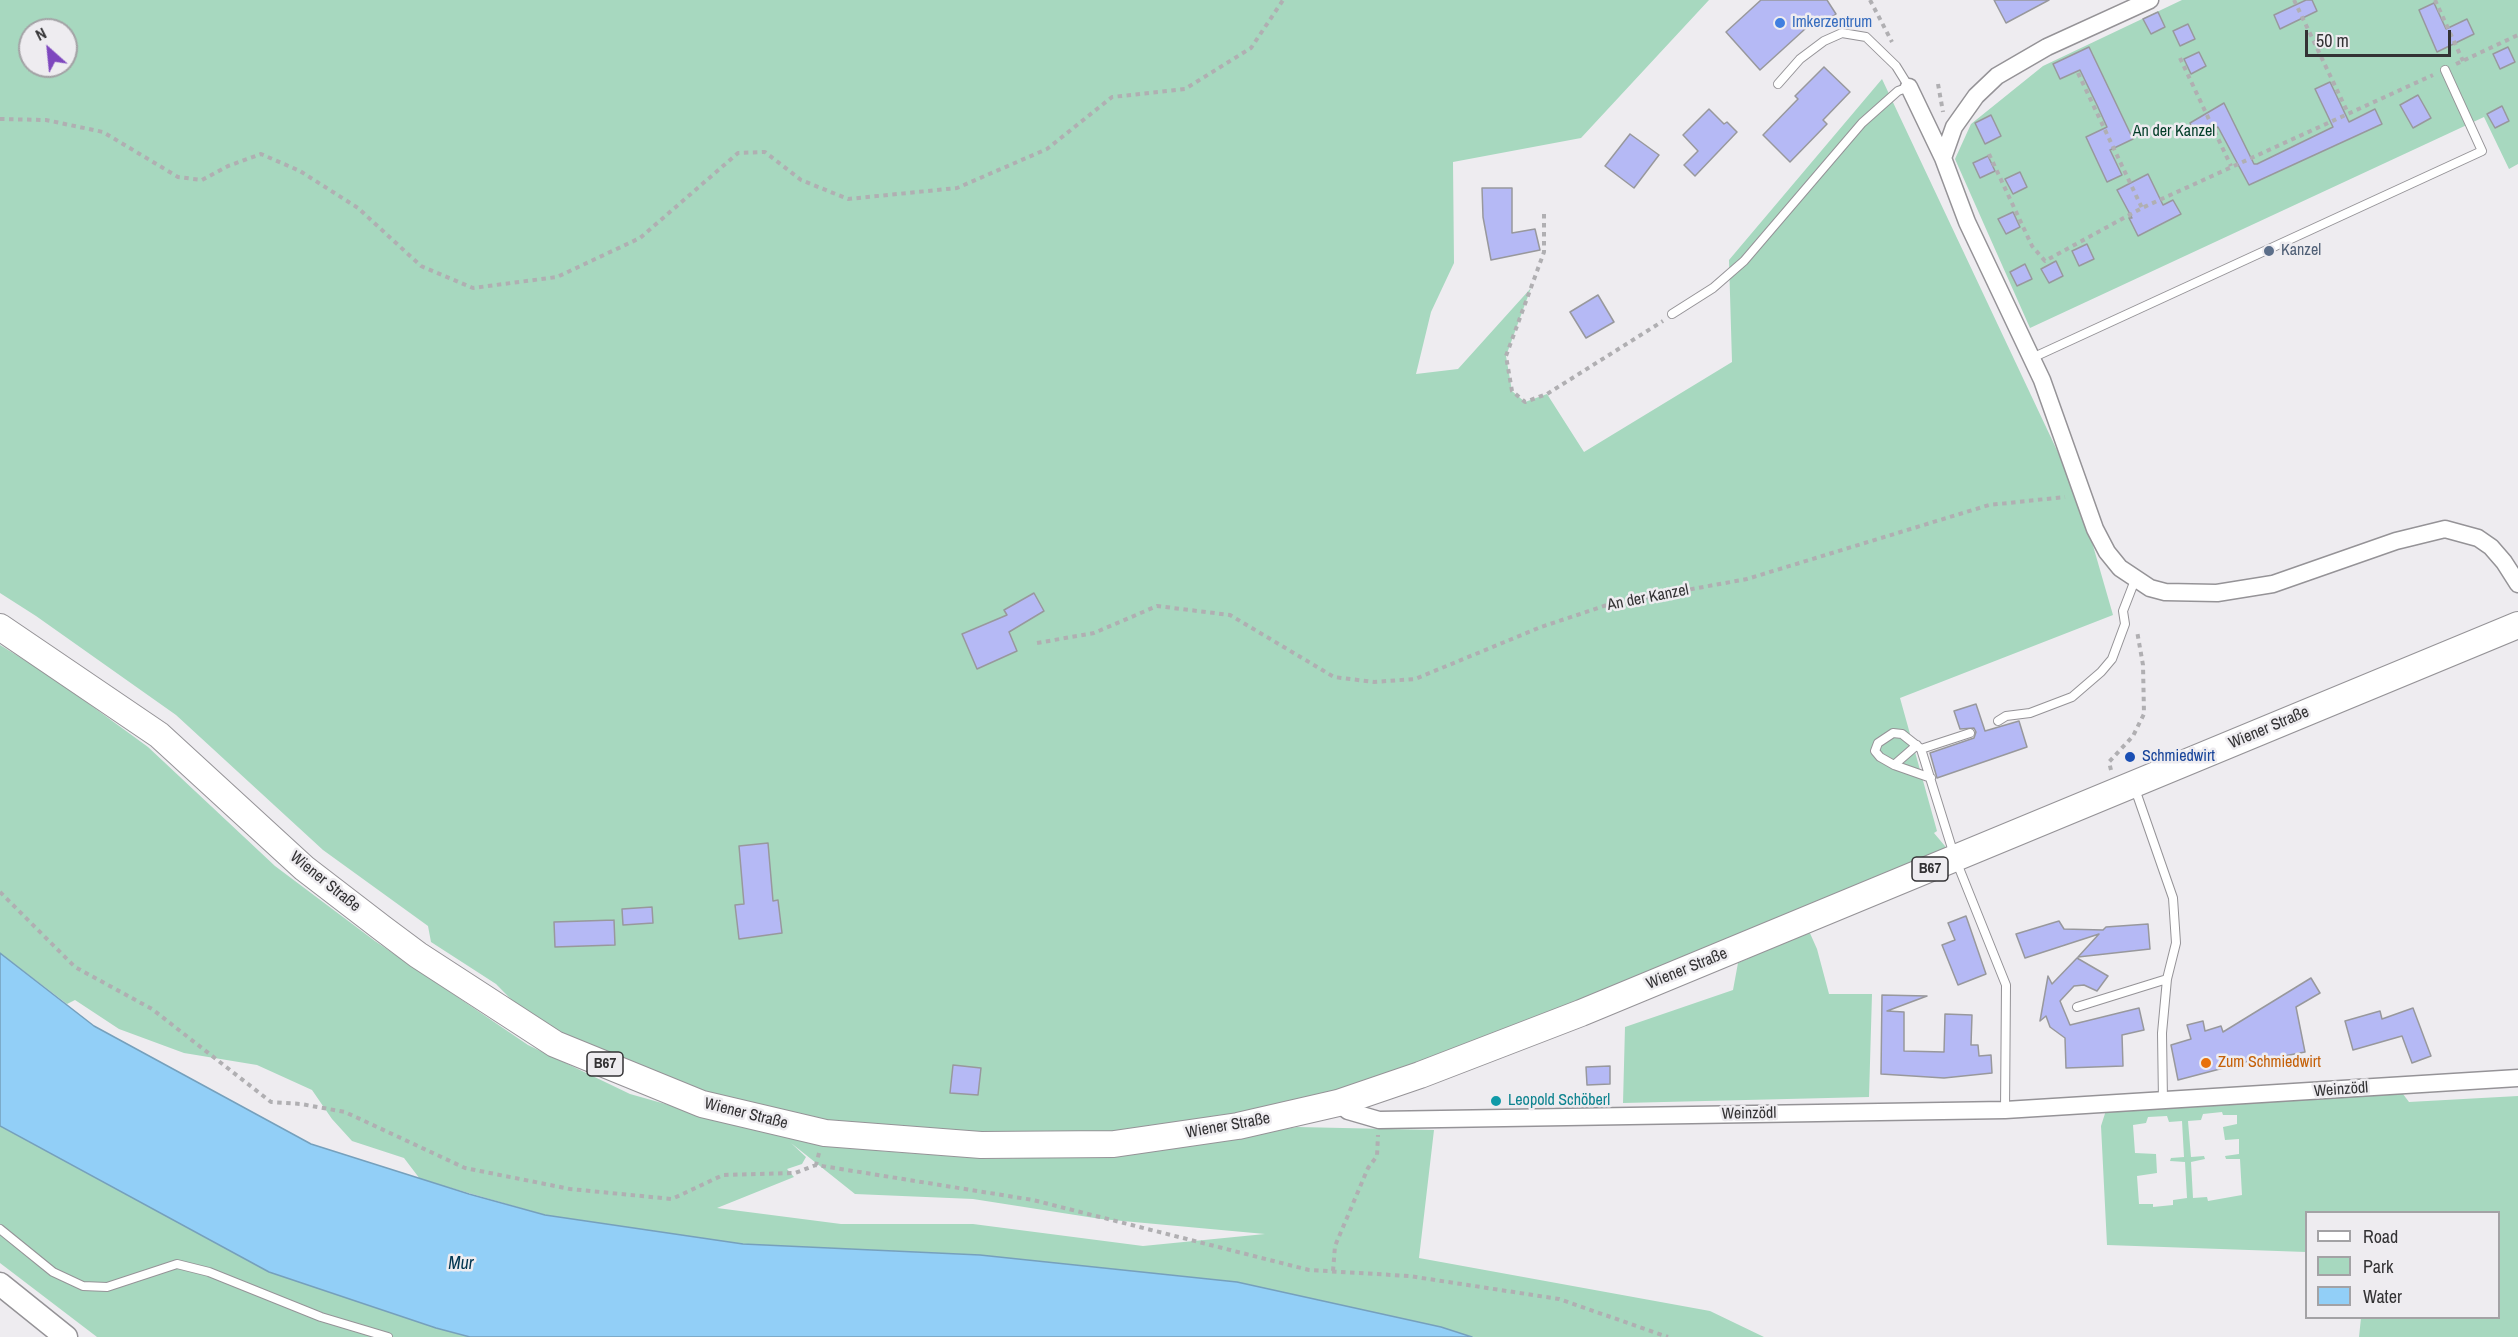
<!DOCTYPE html>
<html>
<head>
<meta charset="utf-8">
<style>
	body { margin:0 }
	#map { position:relative; width:2518px; height:1337px; overflow:hidden; background:#eeecf0; font-family:"Archivo Narrow",sans-serif }
	canvas { display:block }
	.legend { position:absolute; left:2305px; top:1211px; width:195px; height:108px; box-sizing:border-box; background:#eeecf0; border:2px solid #a3a2a5; margin:0; padding:8px 10px; list-style:none; font-size:18px; color:#333234 }
	.legend li { display:flex; align-items:center; gap:12px; height:30px }
	.legend b { width:30px; border:2px solid #a3a2a5 }
	.north { position:absolute; left:18px; top:18px; width:60px; height:60px; box-sizing:border-box; background:#eeecf0; border:2px solid #a3a2a5; border-radius:50%; rotate:333deg; font-size:16px; font-weight:700; line-height:24px; text-align:center; color:#333234 }
	.north::after { content:''; display:block; margin:auto; width:21px; height:27px; background:#7e47be; clip-path:polygon(50% 0,100% 100%,50% 72%,0 100%) }
	.scale { position:absolute; left:2305px; top:30px; width:146px; height:27px; box-sizing:border-box; border:3px solid #333234; border-top:0; padding-left:8px; font-size:18px; line-height:21px; white-space:nowrap; color:#333234; -webkit-text-stroke:4px #eeecf0; paint-order:stroke }
</style>
</head>
<body>
<div id="map">
<canvas width="2518" height="1337"></canvas>
<ul class="legend">
<li><b style="height:8px;background:#fff"></b>Road</li>
<li><b style="height:16px;background:#a7d8bf"></b>Park</li>
<li><b style="height:16px;background:#92cff7"></b>Water</li>
</ul>
<div class="north">N</div>
<div class="scale">50 m</div>
</div>
<script>
const c = document.querySelector('canvas').getContext('2d');
c.lineJoin = 'round';
function fill(path, color) { c.fillStyle = color; c.fill(path, 'evenodd'); }
const toPath = rows => new Path2D(rows.map(r => 'M' + r).join(''));
function trace(path, color, width, dash) { c.strokeStyle = color; c.lineWidth = width; c.lineCap = dash ? 'butt' : 'round'; c.setLineDash(dash || []); c.stroke(path); }
function label(font, color, halo, rows, align = 'center') {
  c.font = font + ' "Archivo Narrow",sans-serif'; c.lineWidth = 5; c.setLineDash([]); c.textBaseline = 'middle'; c.strokeStyle = halo; c.fillStyle = color; for (const [text, x, y, turn = 0] of rows) {
    c.save(); c.translate(x, y); c.rotate((+turn || 0) * Math.PI / 180); c.textAlign = isNaN(turn) ? turn : align; if (halo) c.strokeText(text, 0, 0); c.fillText(text, 0, 0); c.restore();
  }
}
fill(toPath([
	[0,0,1709,0,1581,138,1453,162,1454,263,1431,312,1416,374,1458,369,1531,288,1506,356,1512,391,1525,402,1547,394,1584,452,1732,362,1729,260,1882,79,2079,497,2113,615,1900,698,1937,831,1934,833,1955,858,1420,1075,1114,1144,778,1132,633,1090,555,1044,496,984,431,942,428,926,323,850,176,715,36,616,0,593],
	[30,30,66,30,66,66,30,66],
	[2182,0,2518,0,2518,164,2509,169,2484,117,2030,328,1955,159,1971,124,2043,66],
	[0,645,52,677,148,747,275,866,375,941,528,1045,630,1094,750,1128,881,1151,990,1159,1064,1157,1171,1149,1297,1127,1434,1130,1419,1258,1710,1311,1764,1337,1472,1337,1441,1327,1237,1282,980,1255,743,1244,545,1215,420,1179,404,1158,352,1141,332,1119,312,1090,257,1065,184,1053,119,1029,75,1000,67,1004,0,953],
	[791,1143,855,1194,973,1199,1101,1219,1265,1234,1143,1246,973,1224,841,1224,717,1208,794,1177,787,1169,802,1164,806,1157],
	[1809,931,1817,949,1829,994,1872,994,1869,1097,1623,1103,1625,1027,1733,990,1738,963],
	[2397,1086,2409,1102,2518,1096,2518,1337,2359,1337,2361,1318,2498,1318,2498,1212,2306,1212,2306,1252,2107,1245,2101,1126,2108,1104],
	[2222,1112,2223,1115,2237,1115,2237,1124,2223,1127,2225,1140,2239,1139,2239,1154,2225,1156,2226,1159,2240,1159,2242,1195,2208,1201,2207,1197,2193,1198,2191,1162,2205,1159,2204,1156,2191,1157,2188,1121,2201,1120,2203,1114],
	[2167,1116,2169,1122,2182,1121,2184,1157,2171,1158,2170,1161,2185,1162,2187,1198,2173,1200,2173,1205,2153,1207,2153,1204,2139,1204,2137,1176,2157,1173,2156,1154,2135,1153,2133,1125,2146,1123,2148,1117],
	[0,1126,269,1272,436,1328,470,1337,97,1337,0,1263]
]), '#a7d8bf');
const water = toPath([
	[0,953,94,1026,311,1144,469,1194,545,1215,743,1244,980,1255,1237,1282,1441,1327,1472,1337,470,1337,436,1328,269,1272,0,1126,0,953]
]);
fill(water, '#92cff7');
trace(water, '#76a0bc', 1.5);
const building = toPath([
	[1761,0,1827,0,1836,14,1820,25,1816,19,1760,70,1726,32,1761,0],
	[1994,0,2049,0,2006,23,1994,0],
	[2306,0,2312,0,2317,11,2280,29,2274,15,2306,0],
	[2434,3,2446,29,2467,19,2474,34,2437,52,2419,10,2434,3],
	[2158,12,2165,27,2151,34,2143,19,2158,12],
	[2188,24,2195,39,2180,46,2173,31,2188,24],
	[2089,47,2133,139,2110,150,2122,175,2107,182,2086,137,2107,127,2097,105,2080,70,2060,79,2053,64,2089,47],
	[2508,47,2515,62,2500,69,2493,54,2508,47],
	[2199,52,2206,66,2191,74,2184,59,2199,52],
	[1824,67,1850,92,1823,120,1827,124,1790,162,1763,135,1798,99,1795,96,1824,67],
	[2330,82,2349,122,2375,109,2382,124,2249,185,2218,127,2197,137,2190,123,2224,103,2254,164,2257,164,2333,127,2315,89,2330,82],
	[2418,95,2431,118,2413,128,2400,105,2418,95],
	[2502,106,2509,121,2495,128,2487,114,2502,106],
	[1709,109,1724,124,1727,122,1737,132,1695,176,1684,165,1698,151,1683,135,1709,109],
	[1991,115,2001,136,1985,144,1975,123,1991,115],
	[1630,134,1659,155,1634,188,1605,166,1630,134],
	[1988,156,1995,171,1980,178,1973,163,1988,156],
	[2020,172,2027,187,2013,194,2005,179,2020,172],
	[2148,174,2163,205,2173,200,2181,214,2138,236,2129,218,2132,218,2117,190,2148,174],
	[1482,188,1512,188,1512,233,1535,229,1540,250,1491,260,1483,217,1482,188],
	[2013,212,2020,227,2006,234,1998,219,2013,212],
	[2087,244,2094,259,2079,266,2072,251,2087,244],
	[2056,261,2063,276,2049,283,2041,269,2056,261],
	[2025,264,2032,279,2017,286,2010,272,2025,264],
	[1598,295,1614,322,1586,338,1570,312,1598,295],
	[1034,593,1044,611,1009,632,1017,651,977,669,962,634,1007,615,1004,610,1034,593],
	[1976,704,1985,731,2019,721,2027,747,1937,778,1930,753,1974,738,1976,732,1974,728,1960,729,1954,711,1976,704],
	[768,843,773,901,778,900,782,933,739,939,735,905,744,904,739,846,768,843],
	[652,907,653,923,623,925,622,909,652,907],
	[1966,916,1986,974,1958,985,1942,945,1955,940,1948,923,1966,916],
	[614,920,615,945,555,947,554,922,614,920],
	[2059,921,2064,929,2103,930,2106,927,2148,924,2150,949,2078,957,2099,934,2025,958,2016,934,2059,921],
	[2077,958,2108,976,2097,991,2084,985,2074,986,2060,1001,2070,1025,2139,1008,2144,1030,2122,1035,2123,1066,2066,1068,2065,1038,2050,1027,2046,1016,2040,1021,2048,976,2052,984,2077,958],
	[2311,978,2320,993,2296,1007,2305,1052,2258,1061,2258,1059,2178,1080,2171,1045,2191,1039,2187,1025,2203,1021,2205,1031,2221,1026,2223,1032,2311,978],
	[1882,995,1927,996,1887,1011,1904,1012,1904,1051,1944,1052,1945,1014,1972,1015,1971,1045,1978,1045,1979,1056,1991,1055,1992,1073,1944,1078,1881,1074,1882,995],
	[2413,1008,2431,1056,2412,1063,2402,1036,2353,1050,2345,1021,2380,1011,2382,1019,2413,1008],
	[953,1065,981,1068,978,1095,950,1093,953,1065],
	[1610,1066,1610,1084,1587,1085,1586,1067,1610,1066]
]);
fill(building, '#b5b9f5');
trace(building, '#98989c', 1.5);
const service = toPath([
	[1672,314,1713,288,1744,261,1862,123,1898,91,1909,87,1896,66,1866,37,1842,33,1824,41,1800,59,1778,84],
	[2032,358,2482,151,2445,70],
	[1998,721,2006,716,2030,713,2072,697,2101,672,2112,659,2125,624,2123,611,2135,580],
	[1970,733,1921,749,1955,858,2006,985,2005,1110],
	[1921,749,1902,734,1893,733,1878,743,1875,751,1880,757,1894,765,1931,778],
	[1894,765,1917,745],
	[2134,786,2173,898,2176,943,2167,979,2162,1033,2163,1101],
	[2077,1007,2167,979],
	[0,1229,53,1272,83,1286,107,1287,177,1264,209,1272,321,1317,388,1337]
]);
const minor = toPath([
	[1909,87,1943,158,1967,222,2042,380,2095,529,2107,552,2120,568,2150,588,2165,592,2217,593,2273,584,2396,541,2445,529,2478,538,2491,547,2504,562,2518,584],
	[1943,158,1954,127,1976,96,1997,76,2047,47,2150,0],
	[1338,1103,1348,1111,1379,1120,2005,1110,2518,1078]
]);
const secondary = toPath([
	[0,1284,66,1337]
]);
const primary = toPath([
	[0,627,159,735,304,868,382,928,418,955,555,1044,702,1104,825,1133,981,1145,1114,1144,1238,1126,1338,1103,1420,1075,1581,1013,2518,625]
]);
trace(service, '#959397', 10);
trace(minor, '#959397', 19);
trace(secondary, '#959397', 25);
trace(primary, '#959397', 28);
trace(toPath([
	[1870,0,1892,42],
	[2294,0,2348,113],
	[2435,0,2463,61],
	[2180,58,2231,166],
	[2456,64,2518,35],
	[2078,73,2142,208],
	[1938,84,1943,112],
	[0,119,46,120,103,132,178,177,202,180,228,166,261,154,300,171,358,208,421,266,473,288,557,277,640,238,738,153,765,152,801,180,848,199,957,188,1047,149,1112,97,1185,89,1251,48,1283,0],
	[1989,154,2032,246,2045,261,2142,208,2433,75],
	[1544,214,1544,252,1506,356,1512,391,1525,402,1547,394,1663,321],
	[1037,643,1094,633,1157,606,1230,615,1334,677,1374,682,1415,679,1541,627,1610,604,1747,579,1989,505,2065,497],
	[2111,770,2109,762,2133,736,2144,714,2143,665,2137,631],
	[0,892,75,967,152,1009,271,1102,301,1104,345,1112,465,1168,570,1189,672,1199,723,1175,795,1173,816,1165],
	[819,1153,816,1165,1033,1200,1309,1270,1409,1276,1559,1299,1668,1337],
	[1333,1271,1335,1246,1368,1168,1377,1156,1378,1135]
]), '#b0afb2', 4, [4.5, 4.5]);
trace(service, '#fff', 8);
trace(minor, '#fff', 16);
trace(secondary, '#fff', 22);
trace(primary, '#fff', 26);
for (const [x, y, r, color] of [
	[1780,23,6,"#3f7fe0"],
	[2269,251,6,"#5c6f8a"],
	[2130,757,6,"#1a4fb4"],
	[2206,1063,6,"#e8710a"],
	[1496,1101,6,"#0f9aa8"]
]) { const dot = new Path2D(); dot.arc(x, y, r, 0, 2 * Math.PI); c.fillStyle = color; c.fill(dot); trace(dot, '#eeecf0', 2); }
for (const [x, y, w] of [
	[1930,869,36],
	[605,1064,36]
]) { const box = new Path2D(); box.roundRect(x - w / 2, y - 12, w, 24, 4.5); c.fillStyle = '#eeecf0'; c.fill(box); trace(box, '#333234', 1.5); }
label('bold 15px', '#333234', null, [
	["B67",1930,869],
	["B67",605,1064]
]);
label('16px', '#366cbe', '#eeecf0', [
	["Imkerzentrum",1792,23]
], 'left');
label('16px', '#013c27', '#eeecf0', [
	["An der Kanzel",2174,132]
]);
label('16px', '#4e5e75', '#eeecf0', [
	["Kanzel",2281,251]
], 'left');
label('16px', '#333234', '#eeecf0', [
	["An der Kanzel",1648,598,-11],
	["Wiener Straße",2269,728,-23],
	["Wiener Straße",325,882,39],
	["Wiener Straße",1687,969,-22],
	["Weinzödl",2341,1090,-4],
	["Wiener Straße",746,1114,14],
	["Weinzödl",1749,1114,-1],
	["Wiener Straße",1228,1126,-10]
]);
label('16px', '#164399', '#eeecf0', [
	["Schmiedwirt",2142,757]
], 'left');
label('16px', '#c56008', '#eeecf0', [
	["Zum Schmiedwirt",2218,1063]
], 'left');
label('16px', '#0d838f', '#eeecf0', [
	["Leopold Schöberl",1508,1101]
], 'left');
label('italic 18px', '#01354f', '#eeecf0', [
	["Mur",461,1264]
]);
</script>
</body>
</html>
